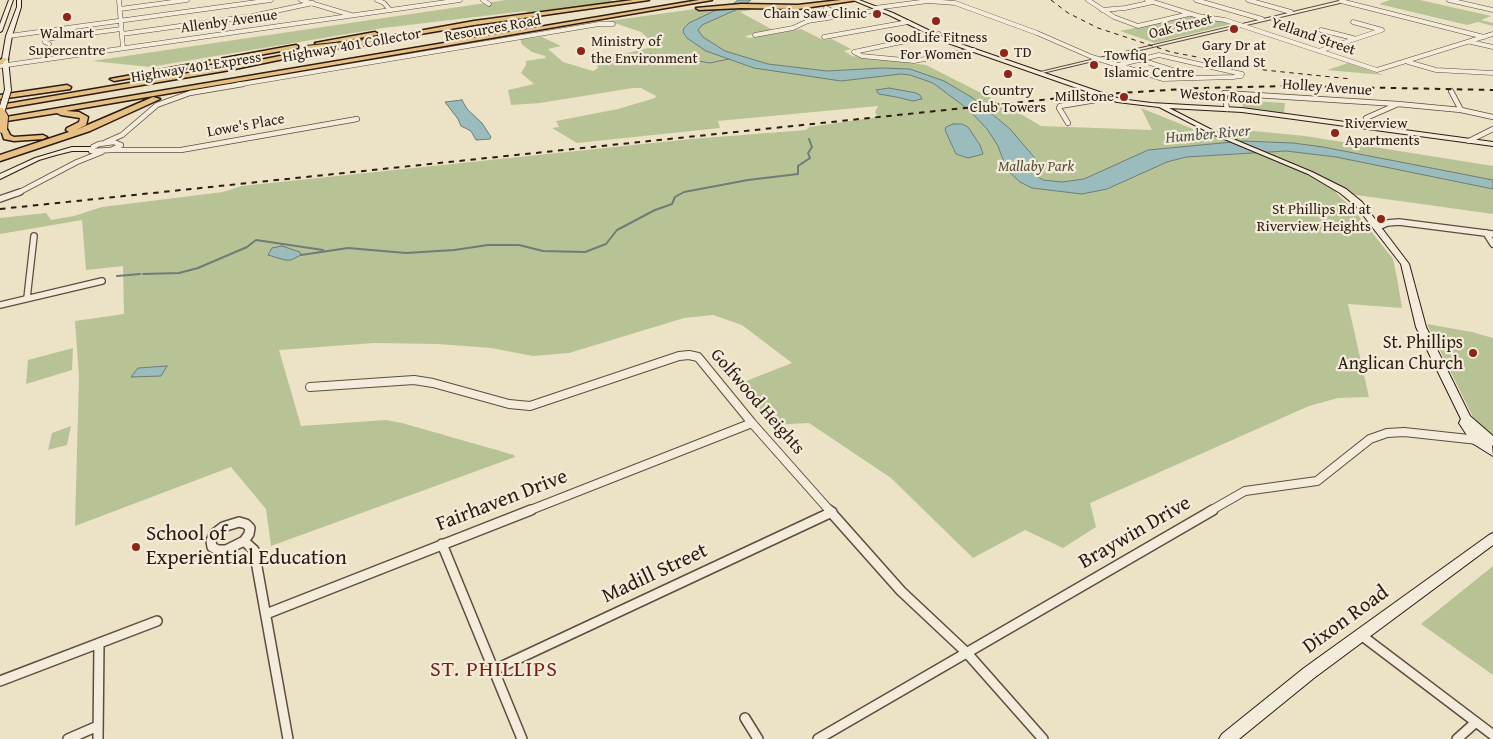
<!DOCTYPE html>
<html>
<head>
<meta charset="utf-8">
<style>
	body { margin:0 }
	canvas { display:block; background:#ece2c6 }
</style>
</head>
<body>
<canvas width="1493" height="739"></canvas>
<script>
const c = document.querySelector('canvas').getContext('2d');
c.lineJoin = 'round';
function fill(path, color) { c.fillStyle = color; c.fill(path, 'evenodd'); }
const toPath = rows => new Path2D(rows.map(r => 'M' + r).join(''));
function trace(path, color, width, dash) { c.strokeStyle = color; c.lineWidth = width; c.lineCap = dash ? 'butt' : 'round'; c.setLineDash(dash || []); c.stroke(path); }
function label(font, color, halo, rows, align = 'center') {
  c.font = font + ' "Gentium Book Plus",serif'; c.lineWidth = 4.5; c.setLineDash([]); c.textBaseline = 'middle'; c.strokeStyle = halo; c.fillStyle = color; for (const [text, x, y, turn = 0] of rows) {
    c.save(); c.translate(x, y); c.rotate((+turn || 0) * Math.PI / 180); c.textAlign = isNaN(turn) ? turn : align; if (halo) c.strokeText(text, 0, 0); c.fillText(text, 0, 0); c.restore();
  }
}
fill(toPath([
	[506,0,612,0,608,3,531,14,526,11,383,28,150,67,92,61],
	[1390,0,1420,0,1491,16,1481,20,1493,23,1493,26,1478,22,1467,25,1379,4],
	[766,7,740,12,773,30,745,36,749,38,801,29,823,40,832,39,851,49,844,51,852,56,926,65,989,97,999,104,1004,104,1041,126,1152,130,1141,108,1193,129,1243,130,1305,136,1493,166,1493,214,1335,192,1354,210,1393,259,1397,278,1402,308,1348,304,1369,397,1338,398,1309,406,1090,503,1096,527,1063,548,1025,530,973,558,891,478,809,423,772,425,736,385,792,363,742,325,713,315,684,318,569,353,533,356,491,348,438,344,374,343,279,350,301,426,386,420,402,423,514,455,515,457,271,546,266,509,231,467,75,526,79,376,75,321,124,314,123,266,86,270,82,220,0,234,0,218,46,213,51,220,74,216,102,207,223,192,242,186,691,139,806,130,809,127,878,117,875,112,878,106,718,121,720,128,577,143,552,128,559,127,556,121,618,109,655,98,656,96,641,88,633,88,540,103,511,105,508,90,534,84,521,73,526,65,526,61,546,58,545,56,532,52,525,47,521,43,521,39,542,37,561,46,548,49,563,62,593,71,598,68,596,61,652,47,653,43,641,32,609,21,702,8],
	[1192,16,1220,20,1231,24,1155,43,1120,31],
	[1348,63,1383,75,1327,70],
	[1229,95,1250,96,1252,101,1285,103,1284,113,1243,108,1242,100,1231,99],
	[1427,324,1472,332,1493,338,1493,436,1473,417],
	[73,348,72,370,26,384,28,360],
	[71,426,67,445,48,450,52,433],
	[1493,566,1493,675,1421,624]
]), '#b8c395');
const water = toPath([
	[738,0,751,0,740,8,702,25,698,30,703,37,725,51,768,64,827,71,882,68,910,69,944,81,973,98,1010,129,1034,157,1040,167,1037,176,1043,180,1062,182,1084,179,1148,150,1243,141,1293,143,1323,147,1493,180,1493,189,1336,157,1286,151,1186,157,1167,162,1107,189,1082,194,1032,188,1020,182,1007,170,998,146,987,129,969,110,933,83,910,75,901,74,841,81,754,68,706,51,687,38,683,32,684,28,689,23,716,10,729,7,738,0],
	[889,88,916,93,920,95,922,99,913,101,896,97,879,94,876,90,889,88],
	[462,100,467,109,482,123,491,137,490,139,476,140,471,131,461,126,458,119,445,102,462,100],
	[953,124,962,124,968,127,980,145,983,154,968,158,956,154,945,130,946,127,953,124],
	[282,246,300,252,301,255,291,260,285,260,268,255,272,248,282,246],
	[167,366,161,376,131,377,138,368,167,366]
]);
fill(water, '#9bbcbc');
trace(water, '#6f7c77', 1);
trace(toPath([
	[639,56,652,54,656,55,658,60,681,58,710,63,729,59]
]), '#6f7c77', 1);
trace(toPath([
	[301,255,348,248,406,253,454,250,488,245,519,245,543,251,585,252,606,244,617,230,655,210,672,204,675,197,684,192,748,180,798,174,798,166,810,158,808,153,812,147,809,139],
	[143,274,179,273,198,268,247,247,256,240,323,250],
	[117,276,140,274]
]), '#6f7c77', 2);
const minorFar4 = toPath([
	[119,0,123,48],
	[301,0,351,15],
	[377,0,384,3,390,10],
	[483,0,489,4],
	[1088,0,1114,17,1138,26,1189,14],
	[1147,0,1198,16,1225,20,1377,70,1493,34],
	[1196,0,1262,19],
	[1248,0,1291,12],
	[1449,0,1493,10],
	[1341,1,1484,37],
	[826,8,842,15],
	[875,8,928,1,955,3,1037,33,1092,57,1118,65],
	[120,9,187,0],
	[1102,10,1125,8,1153,2],
	[1321,30,1353,38],
	[122,34,252,16,313,3],
	[939,34,854,52,862,56,914,61,974,50],
	[755,35,793,28,808,21,879,10],
	[9,36,271,0],
	[824,37,908,22],
	[1471,42,1493,47],
	[49,44,45,42,45,39,121,29],
	[1319,51,1382,30,1353,22],
	[1159,55,1242,74,1241,76,1233,77,1163,79,1118,65,1159,55],
	[1138,59,1194,77],
	[1408,62,1436,70,1493,73],
	[0,66,460,0],
	[236,85,599,24,613,24]
]);
const minorFar3 = toPath([
	[1451,91,1461,110],
	[1227,109,1224,93,1398,104],
	[1068,123,1059,108,1060,106,1108,98],
	[1369,126,1366,118,1398,104,1461,110,1493,117],
	[1469,141,1493,129],
	[106,142,122,135,157,105,190,93,243,84],
	[114,142,121,145,111,150,91,151,93,147,99,144,114,142],
	[111,150,181,150,357,119],
	[16,194,77,162,102,152]
]);
const minorFar2 = toPath([
	[0,199,20,192],
	[1378,227,1387,223,1399,222,1493,234],
	[1486,233,1493,244],
	[27,298,34,236],
	[0,305,102,281]
]);
const minorFar1 = toPath([
	[310,387,414,380,433,383,509,404,530,406,679,356,689,355,698,357,752,423,830,511],
	[528,511,752,423],
	[1210,511,1245,491,1317,481,1370,439,1387,433,1404,432,1478,440]
]);
const minor = toPath([
	[829,510,901,591,967,653,1043,739],
	[239,522,246,524,250,528,249,534,244,541,226,550,218,550,212,547,211,541,214,534,223,527,239,522],
	[244,541,254,550,288,739],
	[442,544,522,739],
	[266,614,531,510],
	[1361,635,1493,735],
	[494,670,832,512],
	[0,681,157,621],
	[745,718,758,739],
	[68,739,98,726],
	[98,739,99,643],
	[818,739,1213,510],
	[1457,739,1476,722]
]);
const tertiary = toPath([
	[1339,1,1340,3,1038,74,1036,73,1339,1]
]);
const secondary = toPath([
	[9,0,13,0,2,31,0,32,0,24,9,0],
	[17,0,21,0,21,7,12,36,8,59,11,90,8,92,5,90,2,59,6,36,17,7,17,0],
	[853,0,859,0,893,13,949,40,1120,99,1151,103,1242,108,1493,142,1493,146,1242,112,1169,108,1214,131,1312,172,1346,189,1362,202,1409,264,1426,327,1470,416,1493,436,1493,446,1492,445,1493,456,1472,443,1459,423,1461,419,1416,327,1401,264,1356,206,1340,193,1308,174,1210,133,1159,107,1117,102,945,42,889,15,853,0],
	[72,147,90,147,93,149,90,151,72,151,56,155,39,160,0,179,0,174,35,158,72,147],
	[1493,533,1493,545,1314,678,1239,739,1219,739,1222,734,1304,668,1489,535,1493,533]
]);
const motorway = toPath([
	[633,0,649,0,474,25,366,43,363,41,474,21,633,0],
	[699,0,712,0,66,111,79,112,88,117,86,125,76,130,153,97,160,99,90,131,0,161,0,155,69,132,66,130,67,128,79,122,80,118,61,115,57,113,0,122,0,118,699,0],
	[841,0,858,0,798,9,741,8,699,10,696,8,741,4,798,5,841,0],
	[375,32,378,34,377,35,318,45,315,43,375,32],
	[296,45,298,46,298,48,114,81,110,79,296,45],
	[330,46,332,47,332,49,230,70,0,109,0,105,230,66,330,46],
	[3,58,8,59,0,65,0,60,3,58],
	[67,85,71,87,70,89,0,99,0,95,67,85],
	[0,127,6,127,10,135,14,137,43,135,47,137,43,139,14,141,4,139,0,127]
]);
trace(minorFar4, '#5e4d3e', 5);
trace(minorFar3, '#5e4d3e', 6);
trace(minorFar2, '#5e4d3e', 8);
trace(minorFar1, '#5e4d3e', 10);
trace(minor, '#5e4d3e', 12);
trace(tertiary, '#5e4d3e', 2);
trace(secondary, '#2e1b10', 2);
trace(motorway, '#2e1b10', 3);
trace(minorFar4, '#f3ecda', 4);
trace(minorFar3, '#f3ecda', 4.5);
trace(minorFar2, '#f3ecda', 5.5);
trace(minorFar1, '#f3ecda', 8);
trace(minor, '#f3ecda', 9);
fill(tertiary, '#f3ecda');
fill(secondary, '#f3ecda');
fill(motorway, '#e6c183');
trace(toPath([
	[1051,0,1068,13,1098,28,1171,52,1264,70,1351,79]
]), '#2e1b10', 1, [4.5, 4.5]);
trace(toPath([
	[0,209,1089,95,1199,88,1292,86,1493,90]
]), '#2e1b10', 2, [5.5, 5.5]);
const secondaryBridge = toPath([
	[0,116,8,90]
]);
const motorwayBridgeFar1 = toPath([
	[306,49,394,40]
]);
const motorwayBridge = toPath([
	[1,112,4,117,3,129]
]);
trace(secondaryBridge, '#2e1b10', 8, []);
trace(motorwayBridgeFar1, '#2e1b10', 8, []);
trace(motorwayBridge, '#2e1b10', 10, []);
trace(secondaryBridge, '#f3ecda', 6);
trace(motorwayBridgeFar1, '#e6c183', 6);
trace(motorwayBridge, '#e6c183', 8);
for (const [x, y, r, color] of [
	[877,14,5,"#8f2418"],
	[67,17,5,"#8f2418"],
	[936,21,5,"#8f2418"],
	[1234,29,5,"#8f2418"],
	[581,51,5,"#8f2418"],
	[1004,53,5,"#8f2418"],
	[1094,65,5,"#8f2418"],
	[1008,74,5,"#8f2418"],
	[1124,97,5,"#8f2418"],
	[1335,133,5,"#8f2418"],
	[1381,219,5,"#8f2418"],
	[1473,353,5,"#8f2418"],
	[136,547,5,"#8f2418"]
]) { const dot = new Path2D(); dot.arc(x, y, r, 0, 2 * Math.PI); c.fillStyle = color; c.fill(dot); trace(dot, '#f3ecda', 2); }
label('15px', '#2e1b10', '#f3ecda', [
	["Chain Saw Clinic",867,14,"right"],
	["Walmart",67,34],
	["Supercentre",67,51],
	["GoodLife Fitness",936,38],
	["For Women",936,55],
	["Ministry of",591,42,"left"],
	["the Environment",591,59,"left"],
	["Gary Dr at",1234,46],
	["Yelland St",1234,63],
	["TD",1014,53,"left"],
	["Towfiq",1104,56,"left"],
	["Islamic Centre",1104,73,"left"],
	["Country",1008,91],
	["Club Towers",1008,108],
	["Millstone",1114,97,"right"],
	["Riverview",1345,124,"left"],
	["Apartments",1345,141,"left"],
	["St Phillips Rd at",1371,210,"right"],
	["Riverview Heights",1371,227,"right"]
]);
label('15px', '#2e1b10', '#f3ecda', [
	["Allenby Avenue",229,22,-8],
	["Oak Street",1181,27,-14],
	["Resources Road",493,29,-10],
	["Yelland Street",1313,37,19],
	["Highway 401 Collector",352,46,-10],
	["Highway 401 Express",196,68,-9],
	["Holley Avenue",1327,88,4],
	["Weston Road",1220,97,4],
	["Lowe's Place",246,126,-10]
]);
label('italic 15px', '#574d38', '#f3ecda', [
	["Mallaby Park",1036,167]
]);
label('italic 16px', '#54534c', '#f3ecda', [
	["Humber River",1208,135,-5]
]);
label('18px', '#2e1b10', '#f3ecda', [
	["St. Phillips",1463,343],
	["Anglican Church",1463,364]
], 'right');
label('18px', '#2e1b10', '#f3ecda', [
	["Golfwood Heights",757,402,49]
]);
label('21px', '#2e1b10', '#f3ecda', [
	["Fairhaven Drive",502,501,-21],
	["Braywin Drive",1135,533,-30],
	["Madill Street",655,574,-25],
	["Dixon Road",1346,620,-36]
]);
label('21px', '#2e1b10', '#f3ecda', [
	["School of",146,535],
	["Experiential Education",146,559]
], 'left');
c.letterSpacing = '1px';
label('22px', '#7a1f14', '#f3ecda', [
	["ST. PHILLIPS",494,670]
]);
c.letterSpacing = '0px';
</script>
</body>
</html>
